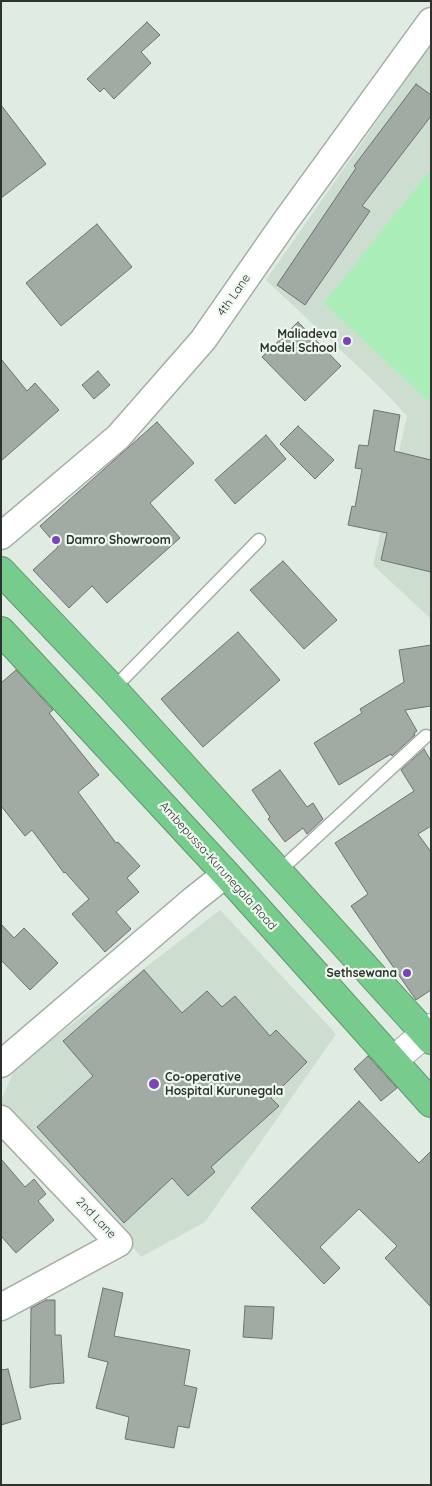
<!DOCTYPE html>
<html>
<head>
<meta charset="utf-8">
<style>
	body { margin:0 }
	#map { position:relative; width:432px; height:1486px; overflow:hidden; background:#e0ebe2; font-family:Quicksand,sans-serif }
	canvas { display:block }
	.frame { position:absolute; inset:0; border:2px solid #2e322f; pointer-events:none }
</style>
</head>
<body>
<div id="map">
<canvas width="432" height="1486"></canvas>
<div class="frame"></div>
</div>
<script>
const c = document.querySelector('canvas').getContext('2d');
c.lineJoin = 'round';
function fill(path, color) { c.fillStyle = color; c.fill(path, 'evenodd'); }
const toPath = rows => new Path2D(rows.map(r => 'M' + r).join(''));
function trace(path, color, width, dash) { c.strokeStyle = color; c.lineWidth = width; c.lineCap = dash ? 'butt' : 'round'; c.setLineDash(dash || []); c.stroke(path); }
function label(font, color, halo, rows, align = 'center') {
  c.font = font + ' Quicksand,sans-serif'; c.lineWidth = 4.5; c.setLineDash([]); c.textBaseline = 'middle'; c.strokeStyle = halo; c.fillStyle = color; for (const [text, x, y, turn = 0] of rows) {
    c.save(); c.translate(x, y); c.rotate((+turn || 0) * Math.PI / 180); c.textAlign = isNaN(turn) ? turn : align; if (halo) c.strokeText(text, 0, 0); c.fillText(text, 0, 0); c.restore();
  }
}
fill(toPath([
	[431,44,431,169,325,303,431,404,431,621,430,618,373,565,407,416,384,391,266,280],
	[220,910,336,1034,205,1222,141,1257,58,1160,1,1103,1,1101,15,1068]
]), '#cdded0');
fill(toPath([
	[431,169,431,404,324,303]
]), '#aaedb9');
const building = toPath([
	[147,22,160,35,141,52,151,63,114,99,104,88,100,92,87,79,147,22],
	[416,84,431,95,431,116,362,206,370,211,305,305,277,285,356,168,354,166,416,84],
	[1,105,46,164,1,198,1,105],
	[97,224,132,267,61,326,26,283,97,224],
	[298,322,341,366,305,401,262,357,298,322],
	[1,359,27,391,35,383,59,410,1,461,1,359],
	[98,371,110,385,94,399,82,385,98,371],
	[374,410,400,415,394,451,431,460,431,572,381,560,387,533,348,525,352,506,355,507,362,469,355,468,359,445,368,446,374,410],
	[157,422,194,463,150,503,180,538,107,603,92,586,69,608,33,570,58,547,40,526,157,422],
	[298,426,334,460,315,479,280,444,298,426],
	[266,435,286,459,235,504,215,480,266,435],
	[283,561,337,620,304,649,250,590,283,561],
	[238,632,280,680,203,747,161,699,238,632],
	[431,645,431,706,405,710,417,731,414,733,415,735,392,756,391,754,339,785,314,743,362,713,360,709,404,682,399,650,431,645],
	[16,670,53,710,49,713,99,775,78,792,116,843,118,842,140,866,127,878,139,892,116,912,131,929,105,952,72,914,89,899,65,872,64,873,32,830,25,836,1,806,1,683,16,670],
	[424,749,431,761,431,826,418,834,431,852,431,990,416,1000,351,906,368,894,335,843,414,791,401,770,424,749],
	[280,770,307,807,313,803,323,819,307,834,303,828,285,842,268,819,270,817,252,790,280,770],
	[1,924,14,938,24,928,58,963,30,990,1,960,1,924],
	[144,970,182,1013,207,991,222,1007,235,996,270,1036,276,1030,307,1062,271,1098,279,1106,211,1167,215,1172,188,1196,172,1178,124,1223,37,1127,93,1076,63,1041,144,970],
	[368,1056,397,1088,381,1101,354,1069,368,1056],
	[359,1101,419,1163,431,1151,431,1307,385,1258,397,1246,359,1209,320,1247,340,1268,324,1284,251,1208,359,1101],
	[1,1159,25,1187,34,1179,46,1194,38,1201,54,1220,16,1253,1,1236,1,1159],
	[103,1288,123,1293,114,1336,190,1350,184,1385,197,1388,189,1428,178,1426,174,1448,125,1439,129,1417,96,1408,108,1362,88,1357,103,1288],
	[46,1300,55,1300,55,1335,61,1335,64,1383,50,1384,30,1388,31,1308,46,1300],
	[245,1306,274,1307,272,1339,243,1337,245,1306],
	[8,1369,21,1419,1,1425,1,1370,8,1369]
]);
fill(building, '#a1aba3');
trace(building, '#6b746d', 1);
const lane = toPath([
	[113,689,259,540],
	[278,872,426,736]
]);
const street = toPath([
	[1,536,118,437,203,340,285,222,431,21],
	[1,1064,193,900,226,874],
	[1,1119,119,1243,1,1307]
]);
const secondary = toPath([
	[394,1060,431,1028]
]);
const highway = toPath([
	[1,571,113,689,431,1040],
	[1,631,226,874,431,1103]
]);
trace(lane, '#a3ada5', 15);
trace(street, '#a3ada5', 29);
trace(secondary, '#a3ada5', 30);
trace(highway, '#5d966c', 30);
trace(lane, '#fff', 12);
trace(street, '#fff', 26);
trace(secondary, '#fff', 28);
trace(highway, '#77cc8d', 28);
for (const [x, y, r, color] of [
	[347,341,5,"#7943ba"],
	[56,540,5,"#7943ba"],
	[407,973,5,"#7943ba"],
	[154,1084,6,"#7943ba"]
]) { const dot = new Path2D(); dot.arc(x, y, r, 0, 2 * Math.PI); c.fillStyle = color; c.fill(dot); trace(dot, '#edf8ef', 2); }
label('12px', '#2e322f', '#edf8ef', [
	["4th Lane",234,295,-55],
	["Ambepussa-Kurunegala Road",218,866,48],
	["2nd Lane",96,1218,46]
]);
label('bold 12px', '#2e322f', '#edf8ef', [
	["Maliadeva",337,334],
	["Model School",337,348],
	["Damro Showroom",66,540,"left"],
	["Sethsewana",397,973],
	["Co-operative",165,1077,"left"],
	["Hospital Kurunegala",165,1091,"left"]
], 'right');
</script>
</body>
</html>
